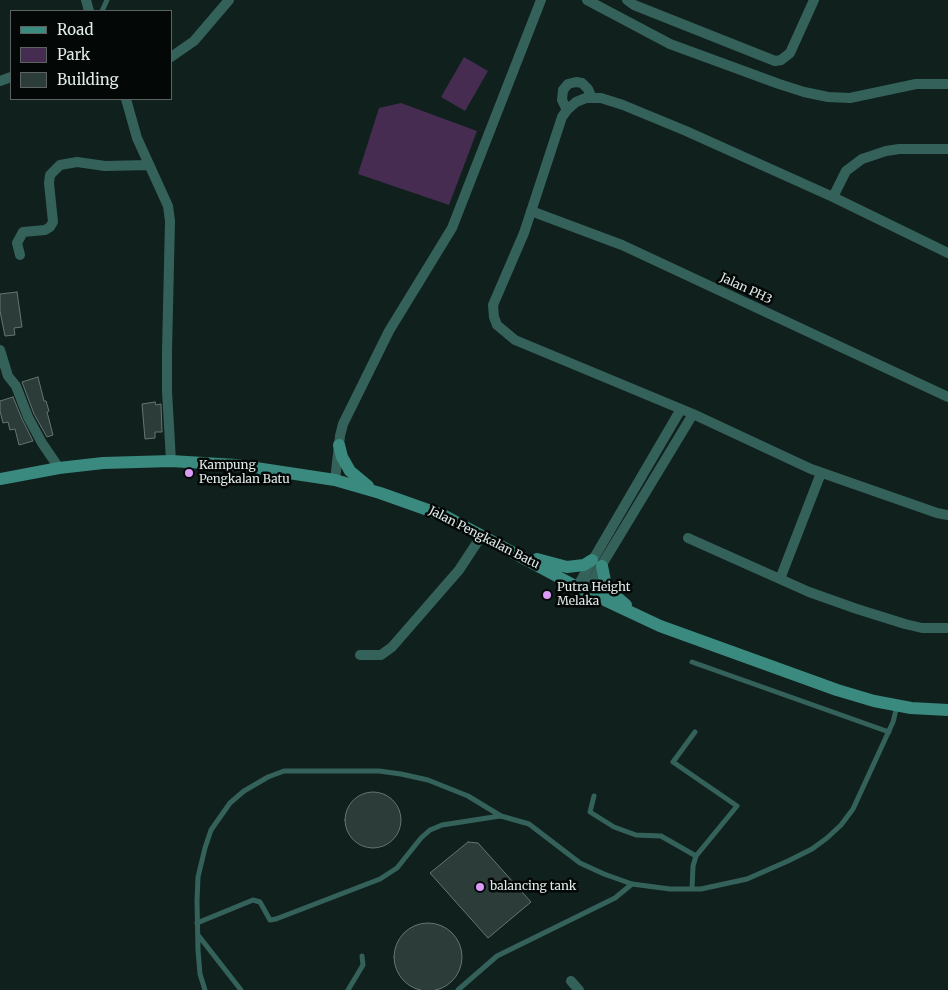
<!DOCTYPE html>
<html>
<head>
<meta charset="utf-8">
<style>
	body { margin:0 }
	#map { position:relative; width:948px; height:990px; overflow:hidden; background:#10201d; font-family:Merriweather,serif }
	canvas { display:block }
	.legend { position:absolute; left:10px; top:10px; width:162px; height:90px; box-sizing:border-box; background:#030807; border:1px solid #5c6361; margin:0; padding:6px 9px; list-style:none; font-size:15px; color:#e1ebe9 }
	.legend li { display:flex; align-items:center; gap:10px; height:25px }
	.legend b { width:25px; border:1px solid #5c6361 }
</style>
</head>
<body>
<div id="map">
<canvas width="948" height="990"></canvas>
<ul class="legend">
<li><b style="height:6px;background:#3b8a7f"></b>Road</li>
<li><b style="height:14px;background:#462c51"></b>Park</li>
<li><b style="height:14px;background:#2b3c39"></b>Building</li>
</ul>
</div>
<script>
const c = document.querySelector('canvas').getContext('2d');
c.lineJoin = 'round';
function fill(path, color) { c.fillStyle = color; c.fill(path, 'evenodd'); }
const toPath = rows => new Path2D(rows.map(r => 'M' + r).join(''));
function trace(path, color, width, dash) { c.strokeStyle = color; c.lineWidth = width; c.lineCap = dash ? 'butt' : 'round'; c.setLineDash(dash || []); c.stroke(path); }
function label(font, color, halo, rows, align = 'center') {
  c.font = font + ' Merriweather,serif'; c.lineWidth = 5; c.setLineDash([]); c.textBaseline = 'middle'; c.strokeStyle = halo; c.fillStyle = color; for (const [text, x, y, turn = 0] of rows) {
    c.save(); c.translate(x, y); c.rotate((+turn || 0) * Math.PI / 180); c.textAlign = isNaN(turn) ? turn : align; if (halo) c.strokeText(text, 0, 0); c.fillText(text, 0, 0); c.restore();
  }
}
fill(toPath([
	[464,57,488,71,465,111,441,97],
	[401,103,477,131,449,205,358,174,379,108]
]), '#462c51');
const building = toPath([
	[17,292,22,327,14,328,15,335,5,336,0,311,0,294,17,292],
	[38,377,44,401,46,401,49,411,47,412,53,435,47,437,34,414,22,382,38,377],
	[13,397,22,419,33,441,19,445,15,429,10,430,8,422,3,423,0,411,0,401,13,397],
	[155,402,156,405,161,404,162,432,155,432,155,438,145,439,142,404,155,402],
	'345 820a28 28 0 1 1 56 0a28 28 0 1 1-56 0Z',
	[468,842,478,843,531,902,488,938,430,873,468,842],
	'394 957a34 34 0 1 1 68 0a34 34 0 1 1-68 0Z'
]);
fill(building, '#2b3c39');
trace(building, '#647673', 1);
trace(toPath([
	[102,11,107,0],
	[692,662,889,732],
	[594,796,590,812,614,827,636,835,661,836,696,856],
	[692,889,693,866,696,856,737,806,673,762,695,732],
	[197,923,253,900,260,902,270,920,276,919,380,879,397,868,421,838,430,830,442,825,500,816],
	[198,935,241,990],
	[205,990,200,974,198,950,197,901,198,877,205,848,211,830,230,803,244,791,268,777,284,771,379,771,401,774,428,780,468,796,501,816,529,824,580,863,604,874,632,884,670,889,701,889,747,879,788,861,812,849,827,838,841,825,853,809,893,722,897,706],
	[348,990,363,965,362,956],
	[458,990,497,956,615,898,632,884]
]), '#34625b', 5);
trace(toPath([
	[86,0,89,11],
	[587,0,670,44,779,84,804,92,828,97,850,98,916,84,948,84],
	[627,0,634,5,775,61,781,60,790,53,814,0],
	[171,57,194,41,229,0],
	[0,81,11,77],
	[126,99,137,138,168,206,170,221,167,351,167,391,171,461],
	[567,110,562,100,563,90,568,84,576,82,582,83,588,89,592,98],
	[833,197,846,171,862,159,886,151,899,149,948,149],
	[531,211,622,245,948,397],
	[948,253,833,197,686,131,623,105,601,98,586,98,576,102,567,110,562,117,524,233,493,305,494,317,497,325,515,340,693,414,811,469,937,513,948,515],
	[20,255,17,243,23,232,45,230,50,227,53,222,49,183,50,175,60,165,77,162,105,166,149,165],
	[0,350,8,376,16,386,28,417,42,443,59,468],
	[335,480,340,436,343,424,389,331,452,228,541,0],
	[688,538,809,592,857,609,905,624,922,628,948,628],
	[780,579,821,473],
	[577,587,681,409],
	[586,591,693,414],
	[360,655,381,655,392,647,459,570,482,535],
	[571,981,579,990]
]), '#34625b', 10);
trace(toPath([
	[339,445,342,457,350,471,368,486],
	[0,479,59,468,103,463,171,461,236,465,335,480,380,493,445,516,577,587,660,626,837,690,874,701,911,708,948,710],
	[537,559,567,567,584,565,592,560],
	[602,566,605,581,610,591,626,605]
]), '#3b8a7f', 12);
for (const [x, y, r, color] of [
	[189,473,5,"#da9af6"],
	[547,595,5,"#da9af6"],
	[480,887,5,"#da9af6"]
]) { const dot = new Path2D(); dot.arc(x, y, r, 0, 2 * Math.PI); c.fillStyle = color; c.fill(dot); trace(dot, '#030807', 2); }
label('12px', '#e1ebe9', '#030807', [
	["Jalan PH3",746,289,25],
	["Jalan Pengkalan Batu",484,538,27]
]);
label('12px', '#e1ebe9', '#030807', [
	["Kampung",199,466],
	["Pengkalan Batu",199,480],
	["Putra Height",557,588],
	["Melaka",557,602],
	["balancing tank",490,887]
], 'left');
</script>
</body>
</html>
